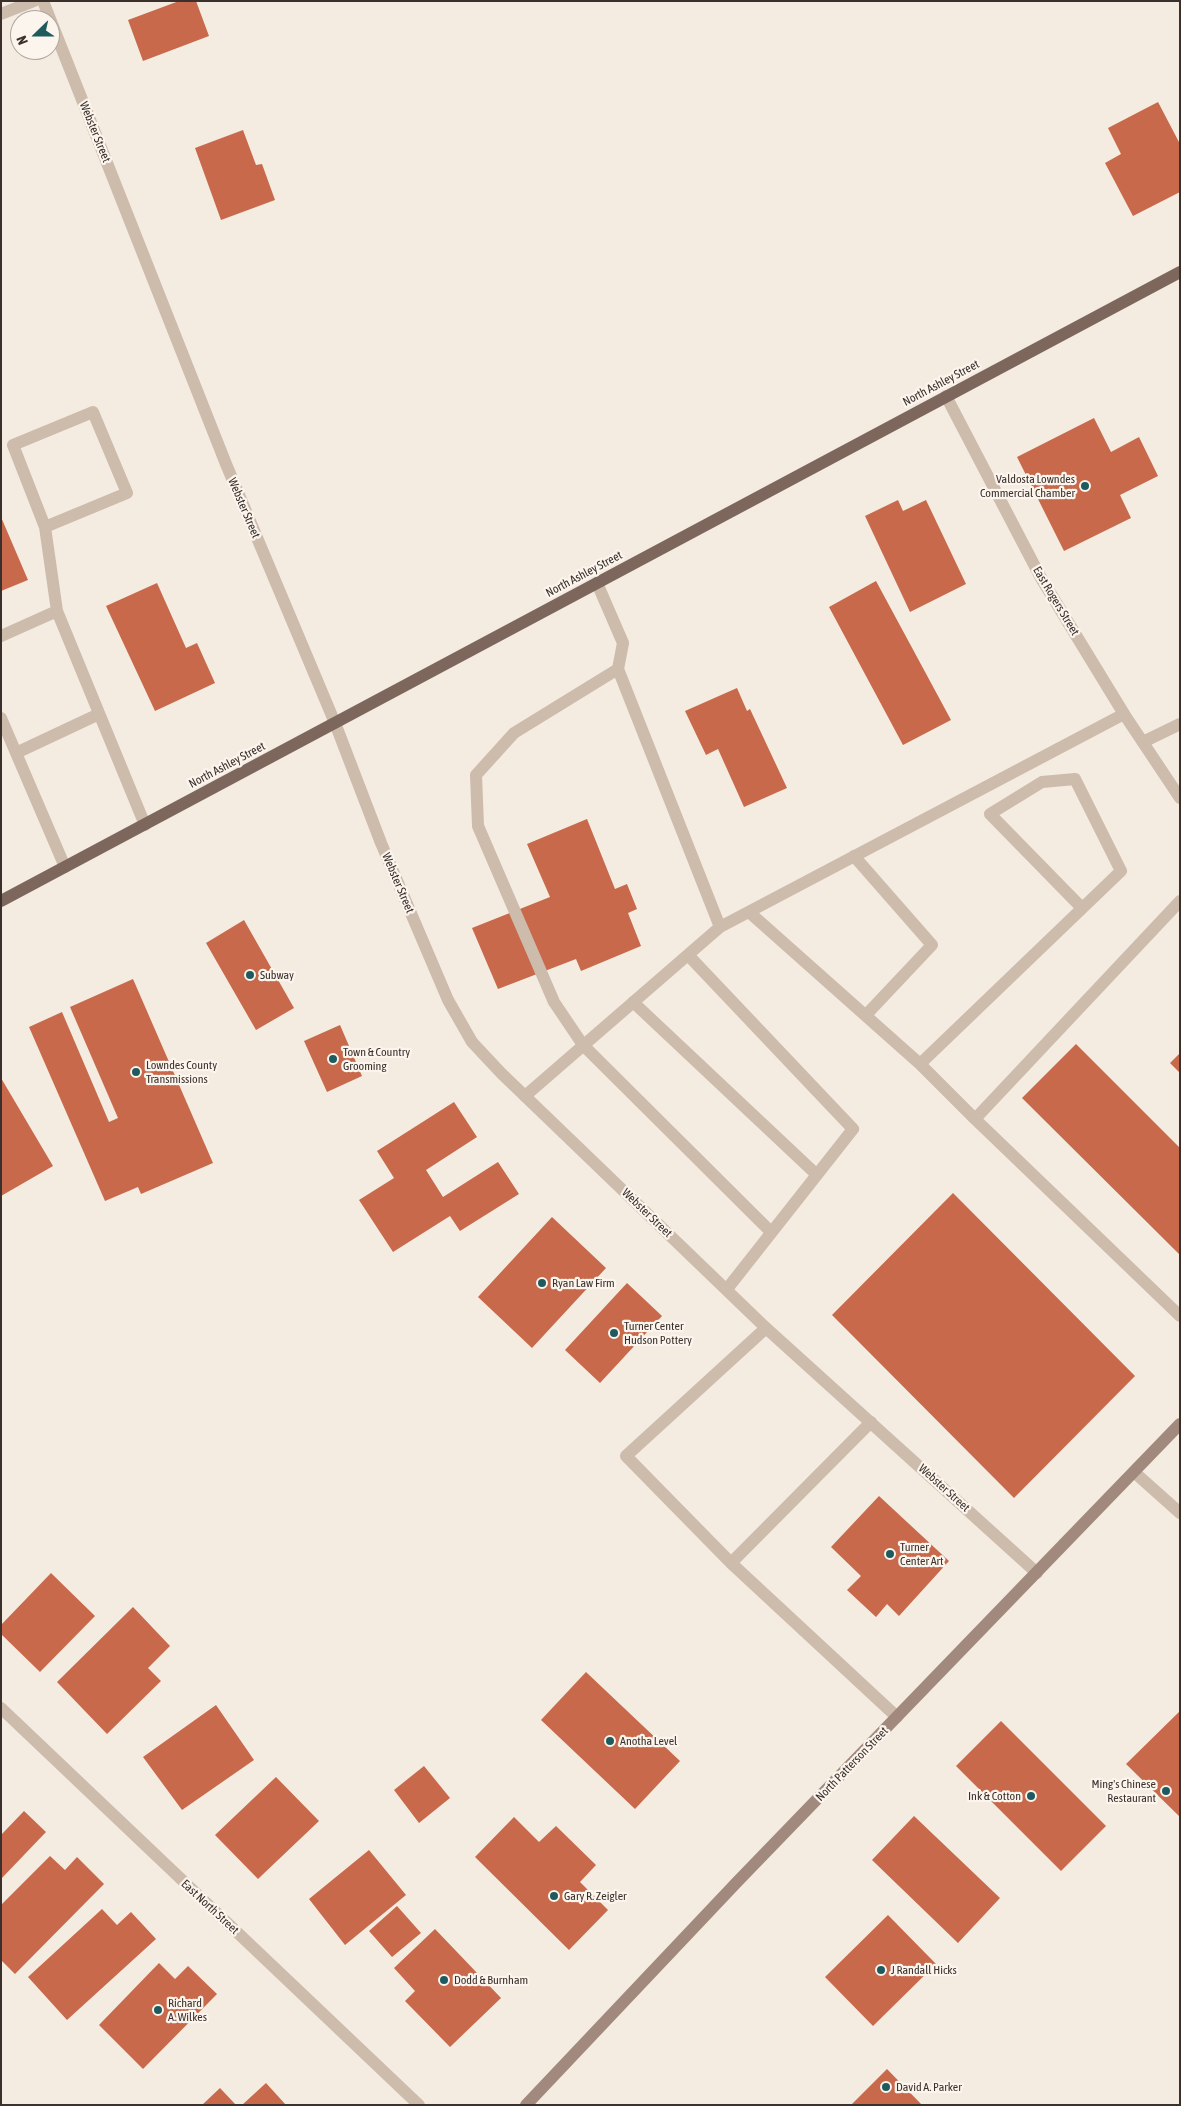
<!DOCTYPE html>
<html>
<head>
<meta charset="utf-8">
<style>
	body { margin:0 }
	#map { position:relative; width:1181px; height:2106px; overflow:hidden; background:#f4ebe1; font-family:"Asap Condensed",sans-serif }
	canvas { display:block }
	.frame { position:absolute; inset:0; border:2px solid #3b302b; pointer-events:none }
	.north { position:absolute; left:10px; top:10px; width:50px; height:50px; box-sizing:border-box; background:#fbf5ee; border:1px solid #aea6a0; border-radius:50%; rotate:248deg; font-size:14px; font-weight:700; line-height:20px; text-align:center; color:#3b302b }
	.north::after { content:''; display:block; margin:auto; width:18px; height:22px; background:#1f5a5e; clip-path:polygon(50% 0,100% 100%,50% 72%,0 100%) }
</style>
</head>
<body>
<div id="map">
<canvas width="1181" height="2106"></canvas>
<div class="frame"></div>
<div class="north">N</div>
</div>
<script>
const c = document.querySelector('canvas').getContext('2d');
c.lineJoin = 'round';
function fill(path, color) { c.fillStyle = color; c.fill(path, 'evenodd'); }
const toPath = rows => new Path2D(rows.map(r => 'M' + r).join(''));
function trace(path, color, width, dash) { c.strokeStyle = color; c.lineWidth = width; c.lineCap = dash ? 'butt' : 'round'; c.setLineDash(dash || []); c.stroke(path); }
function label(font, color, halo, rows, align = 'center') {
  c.font = font + ' "Asap Condensed",sans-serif'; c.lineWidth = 4.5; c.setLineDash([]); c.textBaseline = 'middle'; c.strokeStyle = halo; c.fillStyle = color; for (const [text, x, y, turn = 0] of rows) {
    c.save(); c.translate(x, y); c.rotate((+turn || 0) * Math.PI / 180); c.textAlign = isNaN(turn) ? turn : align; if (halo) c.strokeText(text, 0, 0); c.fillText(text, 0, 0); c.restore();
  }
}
fill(toPath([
	[179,1,196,1,209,36,143,61,128,20],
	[1158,102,1180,144,1180,192,1133,216,1105,163,1121,154,1108,128],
	[243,130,256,165,262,164,275,200,221,220,195,148],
	[1094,418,1111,452,1139,437,1158,476,1120,495,1131,518,1064,551,1017,457],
	[898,500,903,511,926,500,966,584,910,612,865,516],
	[1,517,28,580,1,591],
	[876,581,951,720,903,745,829,607],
	[157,583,186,648,197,643,215,683,155,711,106,606],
	[737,688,747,711,750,709,787,788,744,807,718,749,706,755,685,711],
	[587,819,615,889,627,884,637,909,628,913,641,946,581,971,576,959,498,989,472,928,550,897,527,844],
	[244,920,294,1008,256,1030,206,943],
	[133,979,213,1163,141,1194,138,1187,105,1201,29,1027,62,1012,109,1122,118,1118,70,1007],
	[340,1025,362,1076,327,1092,304,1041],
	[1076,1044,1180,1148,1180,1255,1022,1098],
	[1180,1053,1180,1073,1170,1063],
	[1,1078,53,1166,1,1196],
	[454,1102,477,1137,426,1170,443,1197,498,1162,519,1194,460,1231,450,1216,393,1252,359,1200,394,1178,377,1151],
	[953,1193,1135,1376,1014,1498,832,1315],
	[552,1217,606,1268,532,1348,478,1297],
	[627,1283,662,1316,600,1383,565,1350],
	[879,1496,949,1561,899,1616,887,1604,876,1617,847,1590,861,1576,831,1547],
	[51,1573,95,1616,40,1672,1,1634,1,1625],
	[133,1607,170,1646,148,1668,161,1681,107,1734,57,1682],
	[586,1672,680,1761,635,1809,541,1720],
	[216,1705,254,1760,182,1810,143,1757],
	[1180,1711,1180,1817,1126,1764],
	[1001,1721,1106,1826,1061,1871,956,1766],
	[424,1766,450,1798,419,1823,394,1790],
	[276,1777,319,1821,258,1879,215,1835],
	[24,1811,46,1832,1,1879,1,1835],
	[914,1816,1000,1898,958,1943,872,1860],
	[514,1817,539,1842,556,1826,596,1865,580,1882,608,1910,569,1950,475,1857],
	[369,1850,406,1895,345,1945,309,1899],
	[50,1856,65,1870,77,1857,104,1884,15,1974,1,1960,1,1905],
	[397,1906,421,1933,392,1957,369,1931],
	[102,1909,117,1925,131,1912,156,1939,67,2020,28,1977],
	[888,1915,936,1964,873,2026,825,1977],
	[435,1929,501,1998,450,2047,405,2001,415,1991,394,1968],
	[159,1963,175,1979,188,1966,217,1994,143,2069,99,2025],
	[887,2069,922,2105,851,2105],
	[266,2083,286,2105,242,2105],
	[220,2088,236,2105,202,2105]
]), '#c8694b');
trace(toPath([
	[45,527,127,493,93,412,13,445,45,527,57,611],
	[597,583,623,643,618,669,720,927],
	[1,636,57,611,145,825],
	[618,669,514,733,476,775,478,826,554,1002,583,1045,771,1232],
	[1,718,65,867],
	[1143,742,1180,724],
	[16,753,99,714],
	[854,856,932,945,866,1015],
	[1180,901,975,1119,1180,1316],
	[749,912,920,1064],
	[688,955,853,1129,727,1289],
	[633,1002,817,1175],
	[525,1096,720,927,1124,714],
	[975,1119,920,1064,1121,871,1075,779,1042,782,990,814,1082,908],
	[766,1328,626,1456,731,1563,871,1422],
	[1134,1472,1180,1513],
	[731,1563,897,1717]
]), '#cdbbac', 12);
trace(toPath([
	[43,1,226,464,335,723,381,843,448,1000,472,1042,501,1073,766,1328,1037,1573],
	[946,396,1041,578,1124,714,1180,798],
	[1,1708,419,2105]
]), '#cdbbac', 12);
trace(toPath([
	[1,14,34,1]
]), '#cdbbac', 12);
trace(toPath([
	[526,2105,738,1881,1180,1424]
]), '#a18a7d', 12);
trace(toPath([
	[1,901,1180,272]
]), '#7d675c', 12);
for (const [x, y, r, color] of [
	[1085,486,5,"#1f5a5e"],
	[250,975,5,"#1f5a5e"],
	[333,1059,5,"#1f5a5e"],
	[136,1072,5,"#1f5a5e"],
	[542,1283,5,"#1f5a5e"],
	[614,1333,5,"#1f5a5e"],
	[890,1554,5,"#1f5a5e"],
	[610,1741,5,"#1f5a5e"],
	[1166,1791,5,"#1f5a5e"],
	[1031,1796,5,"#1f5a5e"],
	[554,1896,5,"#1f5a5e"],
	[881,1970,5,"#1f5a5e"],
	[444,1980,5,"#1f5a5e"],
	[158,2010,5,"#1f5a5e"],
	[886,2087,5,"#1f5a5e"]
]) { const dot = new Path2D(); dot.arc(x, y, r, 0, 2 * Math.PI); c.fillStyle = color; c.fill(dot); trace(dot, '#fbf5ee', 2); }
label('12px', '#3b302b', '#fbf5ee', [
	["Webster Street",95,132,68],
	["North Ashley Street",941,383,-28],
	["Webster Street",244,508,67],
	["North Ashley Street",584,574,-28],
	["East Rogers Street",1056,601,59],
	["North Ashley Street",227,765,-28],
	["Webster Street",398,883,67],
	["Webster Street",647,1213,44],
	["Webster Street",944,1488,42],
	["North Patterson Street",852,1764,-46],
	["East North Street",210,1907,43]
]);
label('12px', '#3b302b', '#fbf5ee', [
	["Valdosta Lowndes",1075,479,"right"],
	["Commercial Chamber",1075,493,"right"],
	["Subway",260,975],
	["Town & Country",343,1052],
	["Grooming",343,1066],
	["Lowndes County",146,1065],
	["Transmissions",146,1079],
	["Ryan Law Firm",552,1283],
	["Turner Center",624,1326],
	["Hudson Pottery",624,1340],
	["Turner",900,1547],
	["Center Art",900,1561],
	["Anotha Level",620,1741],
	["Ming's Chinese",1156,1784,"right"],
	["Restaurant",1156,1798,"right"],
	["Ink & Cotton",1021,1796,"right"],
	["Gary R. Zeigler",564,1896],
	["J Randall Hicks",891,1970],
	["Dodd & Burnham",454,1980],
	["Richard",168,2003],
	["A. Wilkes",168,2017],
	["David A. Parker",896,2087]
], 'left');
</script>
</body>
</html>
